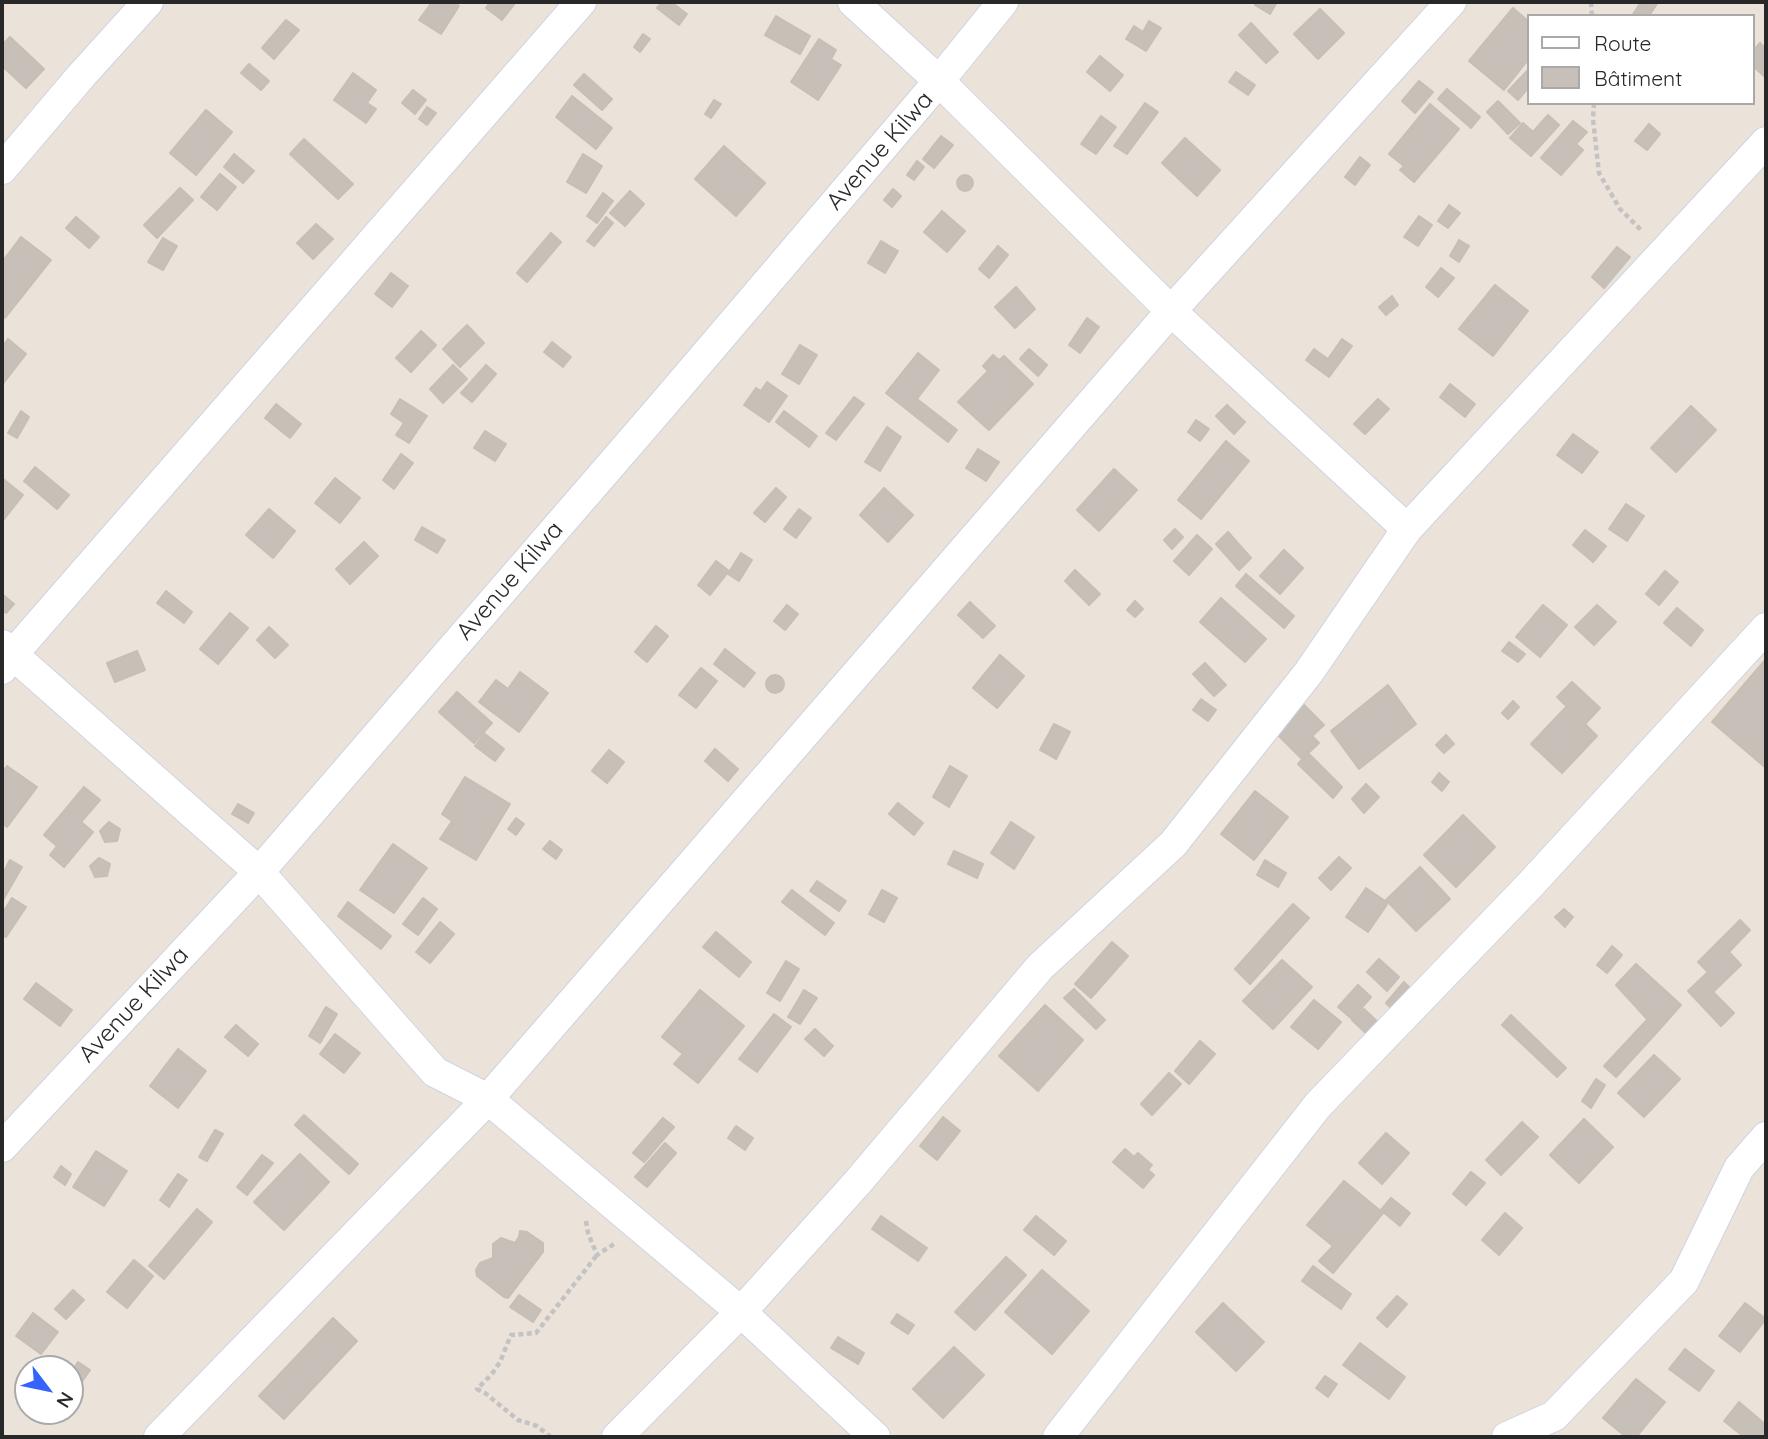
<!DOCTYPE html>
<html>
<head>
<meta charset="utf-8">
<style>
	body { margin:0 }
	#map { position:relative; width:1768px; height:1439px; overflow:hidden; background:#ebe3d9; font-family:Quicksand,sans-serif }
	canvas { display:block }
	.frame { position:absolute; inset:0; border:4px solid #282828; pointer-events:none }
	.legend { position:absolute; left:1527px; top:14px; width:228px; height:91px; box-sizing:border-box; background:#fff; border:2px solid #a9a9a9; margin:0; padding:9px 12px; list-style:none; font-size:21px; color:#282828 }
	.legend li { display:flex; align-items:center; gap:14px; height:35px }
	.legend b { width:35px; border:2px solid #a9a9a9 }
	.north { position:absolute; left:14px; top:1355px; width:70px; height:70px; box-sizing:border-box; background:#fff; border:2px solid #a9a9a9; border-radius:50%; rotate:122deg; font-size:19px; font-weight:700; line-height:28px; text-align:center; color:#282828 }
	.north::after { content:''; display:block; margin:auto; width:24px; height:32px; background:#3564fd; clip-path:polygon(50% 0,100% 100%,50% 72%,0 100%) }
</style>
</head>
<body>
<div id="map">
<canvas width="1768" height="1439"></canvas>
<div class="frame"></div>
<ul class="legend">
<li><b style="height:9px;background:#fff"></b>Route</li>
<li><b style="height:19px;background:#c6c0b9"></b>Bâtiment</li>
</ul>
<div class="north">N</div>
</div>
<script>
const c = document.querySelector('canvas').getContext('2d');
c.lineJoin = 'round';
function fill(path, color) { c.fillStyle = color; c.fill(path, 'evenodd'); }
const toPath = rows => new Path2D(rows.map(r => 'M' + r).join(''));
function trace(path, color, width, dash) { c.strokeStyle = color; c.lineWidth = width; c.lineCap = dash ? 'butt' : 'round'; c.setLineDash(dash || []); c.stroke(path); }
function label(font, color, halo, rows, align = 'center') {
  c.font = font + ' Quicksand,sans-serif'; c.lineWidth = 5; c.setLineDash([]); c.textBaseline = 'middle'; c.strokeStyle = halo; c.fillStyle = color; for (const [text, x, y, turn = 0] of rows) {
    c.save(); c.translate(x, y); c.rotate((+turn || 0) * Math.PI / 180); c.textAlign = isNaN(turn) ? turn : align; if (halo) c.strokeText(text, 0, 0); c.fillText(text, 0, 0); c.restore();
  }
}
const building = toPath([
	[432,2,453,2,459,6,441,34,419,20,432,2],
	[490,2,516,2,502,20,486,8,490,2],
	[662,2,671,2,687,14,679,25,657,8,662,2],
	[1257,2,1277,2,1270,14,1255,5,1257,2],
	[1641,2,1658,2,1649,16,1632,16,1641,2],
	[1513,8,1528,21,1528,60,1504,90,1469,61,1513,8],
	[1320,9,1344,33,1318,59,1294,34,1320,9],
	[776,16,810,36,800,54,765,35,776,16],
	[286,20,299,30,274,59,262,48,286,20],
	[1149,21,1161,28,1146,51,1126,39,1134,26,1143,32,1149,21],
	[1251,23,1278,52,1266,63,1239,35,1251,23],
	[643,34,650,39,640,52,634,47,643,34],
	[10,37,44,69,26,88,2,66,2,45,10,37],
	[819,39,836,50,831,59,841,65,818,100,791,82,819,39],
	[1760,43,1766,49,1766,78,1752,65,1752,52,1760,43],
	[1100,56,1123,75,1110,91,1087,72,1100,56],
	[249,64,269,81,261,90,241,73,249,64],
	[1528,70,1528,88,1518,100,1508,91,1528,70],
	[1236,72,1255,85,1248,95,1229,82,1236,72],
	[353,73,376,90,367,103,376,109,366,123,334,100,353,73],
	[584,74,612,99,602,110,574,85,584,74],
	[1419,81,1433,92,1415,113,1402,101,1419,81],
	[1447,89,1480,117,1471,128,1438,99,1447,89],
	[413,90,426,100,415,114,402,103,413,90],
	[572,96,612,128,596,149,556,117,572,96],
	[714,100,721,104,711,118,705,114,714,100],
	[1498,101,1520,123,1508,134,1487,112,1498,101],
	[1145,103,1158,112,1127,154,1114,146,1145,103],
	[1430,104,1459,129,1414,182,1400,170,1404,166,1389,154,1430,104],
	[427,107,436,113,427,125,419,119,427,107],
	[206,110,232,132,196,175,170,153,206,110],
	[1548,115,1559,125,1531,156,1510,138,1523,123,1533,132,1548,115],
	[1101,116,1116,127,1096,154,1081,144,1101,116],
	[1573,121,1587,132,1576,144,1583,150,1561,175,1541,158,1573,121],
	[1649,124,1660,134,1647,150,1635,141,1649,124],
	[941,136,953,145,934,168,923,159,941,136],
	[1185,138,1220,170,1197,196,1162,163,1185,138],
	[304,139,353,184,338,199,290,154,304,139],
	[724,146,765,183,736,216,695,179,724,146],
	[234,154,254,171,243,183,224,167,234,154],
	[583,154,602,166,586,193,567,182,583,154],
	[1360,157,1370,165,1355,185,1345,177,1360,157],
	[917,161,924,167,914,180,907,175,917,161],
	[220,174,236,187,217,210,201,197,220,174],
	'957 183a8 8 0 1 1 16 0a8 8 0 1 1-16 0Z',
	[180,188,193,200,157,238,144,225,180,188],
	[893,189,901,196,892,207,884,200,893,189],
	[630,191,644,204,625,226,610,213,630,191],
	[603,193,613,201,597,223,587,216,603,193],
	[1449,205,1460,213,1448,228,1438,221,1449,205],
	[942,211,965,231,947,252,924,232,942,211],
	[1419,216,1432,225,1418,246,1404,237,1419,216],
	[76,217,99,237,89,248,66,228,76,217],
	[606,217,613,223,594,246,587,241,606,217],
	[316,224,333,239,313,259,297,243,316,224],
	[551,233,561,242,527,282,517,273,551,233],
	[21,237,51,260,5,318,2,316,2,262,21,237],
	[163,238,177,246,163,270,148,262,163,238],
	[1459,240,1469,246,1459,262,1450,256,1459,240],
	[881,241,898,251,885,273,868,263,881,241],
	[998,246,1008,255,989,278,979,269,998,246],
	[1617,247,1630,257,1604,288,1592,277,1617,247],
	[1441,268,1454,278,1438,297,1426,287,1441,268],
	[391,273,408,286,392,307,375,294,391,273],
	[1495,285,1528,311,1493,356,1459,329,1495,285],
	[1016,287,1035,309,1015,328,995,307,1016,287],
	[1392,296,1398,305,1386,315,1379,307,1392,296],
	[1087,318,1099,327,1080,353,1069,345,1087,318],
	[467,325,484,343,460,367,443,349,467,325],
	[421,331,436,345,411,372,396,358,421,331],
	[8,339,26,354,2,385,2,347,8,339],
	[1342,339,1352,346,1329,377,1306,360,1314,349,1328,359,1342,339],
	[552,342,571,357,563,367,544,352,552,342],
	[800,345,817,355,799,384,782,374,800,345],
	[1029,349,1047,365,1038,376,1020,359,1029,349],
	[918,353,939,370,917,399,957,430,948,442,886,393,918,353],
	[993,355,999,360,1004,356,1033,384,989,430,958,402,988,371,983,366,993,355],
	[453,365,467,379,443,403,430,389,453,365],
	[486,365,496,374,472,402,461,393,486,365],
	[767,382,787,396,769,422,744,405,756,388,761,391,767,382],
	[1450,384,1475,404,1465,417,1440,397,1450,384],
	[854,397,864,404,836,440,826,433,854,397],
	[400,399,427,416,409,443,396,435,404,423,391,414,400,399],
	[1378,399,1389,409,1365,434,1354,424,1378,399],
	[276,404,301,424,290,438,265,418,276,404],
	[1227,405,1245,422,1234,434,1216,416,1227,405],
	[1691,406,1716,430,1676,472,1651,448,1691,406],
	[21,411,29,417,17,438,8,433,21,411],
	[784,411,817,436,809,447,776,422,784,411],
	[1196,420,1209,429,1200,441,1188,432,1196,420],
	[887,427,901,437,880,471,865,462,887,427],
	[485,431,506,444,495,461,474,448,485,431],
	[1573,434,1598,452,1582,473,1557,455,1573,434],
	[1226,441,1249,461,1201,519,1178,500,1226,441],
	[978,449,999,462,986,481,966,468,978,449],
	[401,454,413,463,394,489,383,480,401,454],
	[35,467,69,495,57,509,24,481,35,467],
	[1114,469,1137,490,1099,531,1077,510,1114,469],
	[2,478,23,495,2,522,2,478],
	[335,478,360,498,340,523,315,503,335,478],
	[776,488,786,497,765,522,754,513,776,488],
	[884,488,913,515,888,542,860,515,884,488],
	[1626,504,1644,516,1627,541,1609,529,1626,504],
	[269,509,295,531,273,558,246,535,269,509],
	[799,509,811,518,796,538,784,529,799,509],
	[422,527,445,540,437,553,415,540,422,527],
	[1175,529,1183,537,1172,549,1164,540,1175,529],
	[1585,530,1606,546,1593,562,1573,545,1585,530],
	[1228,532,1251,558,1239,570,1216,544,1228,532],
	[1197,535,1212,549,1189,575,1174,561,1197,535],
	[364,542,378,556,350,584,336,569,364,542],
	[1284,550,1303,568,1280,594,1260,576,1284,550],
	[741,553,752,560,739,581,728,574,741,553],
	[716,561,729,571,710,595,698,585,716,561],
	[1075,570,1100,594,1089,605,1065,581,1075,570],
	[1665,571,1678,582,1659,605,1646,594,1665,571],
	[1246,574,1294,616,1284,628,1236,586,1246,574],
	[166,591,192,612,184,623,157,603,166,591],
	[2,594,14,604,6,613,2,610,2,594],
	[1221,598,1266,639,1245,662,1200,622,1221,598],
	[1135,601,1143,609,1135,617,1127,610,1135,601],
	[970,602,995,626,983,638,958,615,970,602],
	[787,605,798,614,785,630,774,621,787,605],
	[1543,605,1567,625,1540,657,1516,637,1543,605],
	[1597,605,1616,622,1594,645,1575,627,1597,605],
	[1677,608,1703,630,1691,646,1664,623,1677,608],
	[230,613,248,628,218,664,200,649,230,613],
	[656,626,668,636,647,662,635,652,656,626],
	[269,627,288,645,275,658,257,640,269,627],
	[1509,642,1525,654,1518,662,1502,651,1509,642],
	[725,649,755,673,744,687,714,664,725,649],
	[137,651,145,670,115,682,107,663,137,651],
	[1000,655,1024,676,997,708,973,688,1000,655],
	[1766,659,1766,768,1712,722,1766,659],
	[1205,663,1226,685,1214,696,1193,674,1205,663],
	[701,668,717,681,696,708,679,695,701,668],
	[520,672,548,693,519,732,479,702,496,680,508,689,520,672],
	'766 684a9 9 0 1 1 18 0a9 9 0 1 1-18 0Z',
	[1572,682,1600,708,1585,724,1557,697,1572,682],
	[1388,685,1416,724,1359,769,1331,731,1388,685],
	[457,692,492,723,474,743,439,712,457,692],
	[1201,699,1216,710,1208,721,1193,710,1201,699],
	[1513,701,1519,707,1508,719,1502,713,1513,701],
	[1304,705,1324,725,1312,736,1319,743,1302,759,1276,733,1304,705],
	[1567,706,1597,736,1562,773,1531,744,1567,706],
	[1054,724,1070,732,1056,759,1040,750,1054,724],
	[485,734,504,749,495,761,475,746,485,734],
	[1446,735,1454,744,1444,753,1436,745,1446,735],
	[715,749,738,769,728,781,705,761,715,749],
	[609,750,624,762,607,783,592,771,609,750],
	[1308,753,1342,787,1333,798,1298,764,1308,753],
	[7,766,37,787,7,827,2,823,2,769,4,770,7,766],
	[950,766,967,776,949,807,933,797,950,766],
	[1439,773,1449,782,1442,791,1432,782,1439,773],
	[465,777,510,804,476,860,440,839,452,821,442,814,465,777],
	[1366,784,1379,797,1364,813,1352,799,1366,784],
	[84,787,100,800,81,822,93,832,64,867,50,855,57,846,44,835,84,787],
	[1255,791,1288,817,1254,860,1221,834,1255,791],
	[898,803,923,823,914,835,889,814,898,803],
	[238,804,254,813,248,823,232,814,238,804],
	[1463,815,1495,847,1456,887,1424,855,1463,815],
	[516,818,524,824,516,835,508,829,516,818],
	[109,822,120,829,117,841,105,842,100,831,109,822],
	[1011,822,1034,837,1014,869,991,853,1011,822],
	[550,841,562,850,556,859,543,849,550,841],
	[393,844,427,868,394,913,360,890,393,844],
	[954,851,983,864,977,878,948,864,954,851],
	[1339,857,1351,868,1331,890,1319,878,1339,857],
	[99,858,110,864,107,876,95,877,90,866,99,858],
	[10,860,22,867,3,900,2,899,2,875,10,860],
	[1265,860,1286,873,1278,887,1257,875,1265,860],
	[1420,867,1450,899,1416,931,1386,900,1420,867],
	[817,881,846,901,839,911,810,891,817,881],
	[1366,888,1388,903,1368,932,1346,917,1366,888],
	[792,890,834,923,825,935,782,902,792,890],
	[882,890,897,898,884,922,869,914,882,890],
	[12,898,26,907,6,937,2,935,2,914,12,898],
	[423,898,437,909,418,935,403,924,423,898],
	[348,902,391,936,381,949,338,916,348,902],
	[1293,904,1309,918,1250,984,1235,969,1293,904],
	[1564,909,1573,917,1565,927,1555,917,1564,909],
	[1740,920,1750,930,1729,952,1741,965,1713,992,1734,1013,1721,1026,1688,991,1708,972,1698,962,1740,920],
	[440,922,454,934,430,963,416,952,440,922],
	[716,932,751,962,739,977,703,947,716,932],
	[1112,942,1128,956,1091,998,1075,984,1112,942],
	[1612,946,1622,955,1607,973,1597,965,1612,946],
	[1379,959,1399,977,1387,991,1367,972,1379,959],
	[1282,960,1312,987,1273,1029,1243,1001,1282,960],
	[786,961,799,969,780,1001,767,993,786,961],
	[1636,964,1681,1005,1658,1031,1616,985,1636,964],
	[1404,982,1414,992,1396,1013,1386,1003,1404,982],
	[36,983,72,1010,60,1026,24,999,36,983],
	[1358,985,1371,997,1352,1019,1338,1007,1358,985],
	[1074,989,1105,1020,1096,1029,1064,998,1074,989],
	[700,990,744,1026,698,1083,674,1064,683,1054,662,1037,700,990],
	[804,990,817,998,800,1024,788,1017,804,990],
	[1314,1000,1341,1022,1318,1049,1291,1027,1314,1000],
	[1045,1005,1083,1040,1038,1091,999,1056,1045,1005],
	[326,1007,337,1014,320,1043,309,1036,326,1007],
	[1364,1009,1383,1027,1372,1039,1352,1020,1364,1009],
	[774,1014,791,1027,757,1072,739,1059,774,1014],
	[1511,1015,1566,1068,1557,1077,1502,1025,1511,1015],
	[1646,1021,1658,1031,1616,1077,1604,1066,1646,1021],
	[236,1025,258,1044,248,1056,225,1037,236,1025],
	[815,1029,833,1046,824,1056,805,1039,815,1029],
	[335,1034,360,1053,344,1073,320,1054,335,1034],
	[1200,1041,1215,1054,1189,1084,1175,1071,1200,1041],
	[178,1049,206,1071,178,1108,150,1086,178,1049],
	[1654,1055,1680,1079,1644,1117,1618,1093,1654,1055],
	[1169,1073,1181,1084,1152,1115,1141,1104,1169,1073],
	[1596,1079,1605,1085,1591,1108,1582,1101,1596,1079],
	[304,1115,358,1164,349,1174,295,1125,304,1115],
	[943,1117,960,1131,937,1160,920,1146,943,1117],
	[663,1118,674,1127,644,1162,633,1153,663,1118],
	[1584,1119,1613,1147,1579,1183,1550,1155,1584,1119],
	[1522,1122,1538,1137,1501,1175,1486,1160,1522,1122],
	[736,1126,753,1138,745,1150,728,1138,736,1126],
	[215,1130,223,1134,207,1161,199,1157,215,1130],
	[1386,1133,1409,1153,1382,1184,1359,1163,1386,1133],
	[665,1143,676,1153,647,1187,635,1177,665,1143],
	[1125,1149,1134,1157,1138,1153,1152,1165,1148,1170,1154,1175,1143,1188,1113,1162,1125,1149],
	[96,1151,127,1171,104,1206,73,1187,96,1151],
	[300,1154,329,1182,284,1230,254,1202,300,1154],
	[262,1155,273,1163,247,1195,237,1187,262,1155],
	[61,1166,71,1174,65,1185,54,1177,61,1166],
	[1471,1172,1485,1183,1466,1205,1453,1194,1471,1172],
	[178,1174,187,1180,169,1207,160,1200,178,1174],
	[1344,1181,1383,1213,1333,1273,1319,1261,1333,1246,1307,1225,1344,1181],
	[1391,1198,1410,1213,1400,1226,1381,1210,1391,1198],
	[197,1209,212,1222,164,1279,149,1266,197,1209],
	[1505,1213,1522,1228,1499,1255,1482,1240,1505,1213],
	[881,1216,927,1248,918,1261,872,1229,881,1216],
	[1036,1216,1066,1241,1054,1255,1024,1230,1036,1216],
	[520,1231,527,1232,543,1243,543,1252,508,1298,504,1297,477,1276,476,1270,480,1263,493,1258,493,1244,501,1238,515,1243,519,1237,520,1231],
	[1006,1257,1026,1275,975,1330,955,1312,1006,1257],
	[134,1260,153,1276,127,1308,107,1292,134,1260],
	[1313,1266,1351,1294,1341,1309,1302,1281,1313,1266],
	[1042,1270,1089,1311,1052,1354,1005,1312,1042,1270],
	[73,1290,84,1300,66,1319,55,1309,73,1290],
	[519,1295,541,1310,533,1322,510,1307,519,1295],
	[1397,1296,1407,1304,1387,1327,1377,1318,1397,1296],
	[1223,1303,1264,1342,1236,1371,1196,1332,1223,1303],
	[1745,1303,1766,1319,1740,1352,1719,1336,1745,1303],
	[33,1313,58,1332,41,1354,16,1336,33,1313],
	[897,1314,914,1325,908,1334,891,1323,897,1314],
	[333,1318,357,1341,284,1419,259,1396,333,1318],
	[838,1337,864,1353,858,1364,831,1348,838,1337],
	[1360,1343,1405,1377,1389,1399,1343,1365,1360,1343],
	[954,1347,984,1375,943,1418,913,1389,954,1347],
	[1685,1349,1714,1371,1699,1391,1669,1369,1685,1349],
	[78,1362,90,1370,70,1399,70,1374,78,1362],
	[1325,1376,1337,1384,1328,1397,1316,1388,1325,1376],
	[1636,1379,1665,1402,1636,1437,1626,1437,1603,1418,1636,1379],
	[1739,1402,1766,1425,1766,1437,1744,1437,1724,1421,1739,1402]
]);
fill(building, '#c6c0b9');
trace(building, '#c6bfb3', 2);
const minor = toPath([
	[853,2,939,81,1171,311,1407,529],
	[2,169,81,76,148,2],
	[2,645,259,872,435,1072,488,1099,741,1312,875,1437],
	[2,669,13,654,581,2],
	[2,1147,259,872,661,407,939,81,1003,2],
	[159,1437,488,1099,1171,311,1451,2],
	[617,1437,741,1312,857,1183,1040,967,1173,844,1309,672,1407,529,1766,142],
	[1058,1437,1318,1105,1530,885,1766,628],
	[1507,1437,1554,1416,1684,1281,1739,1168,1766,1137]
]);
trace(minor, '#cfd3e2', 32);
trace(toPath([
	[1591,2,1592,16],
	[1594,103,1593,119,1599,173,1620,209,1643,232],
	[586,1221,588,1233,597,1255,614,1244],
	[551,1437,537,1426,518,1420,485,1393,477,1389,492,1374,500,1362,511,1335,536,1333,597,1255]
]), '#c3c3c3', 4.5, [5, 3.5]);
trace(minor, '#fff', 30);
label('24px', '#282828', '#fff', [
	["Avenue Kilwa",880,151,-49],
	["Avenue Kilwa",510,581,-49],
	["Avenue Kilwa",134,1005,-47]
]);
</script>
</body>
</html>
